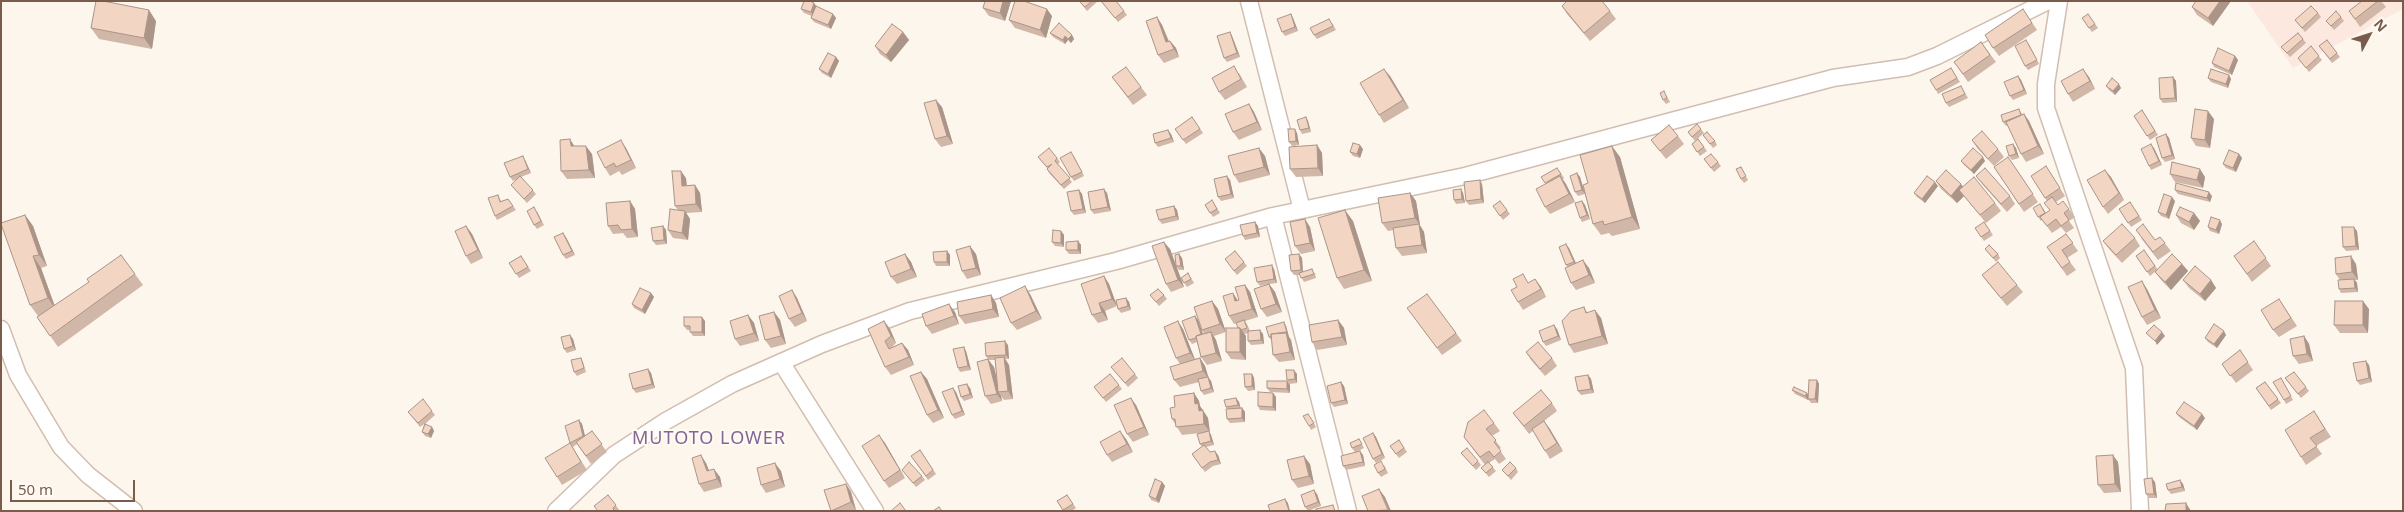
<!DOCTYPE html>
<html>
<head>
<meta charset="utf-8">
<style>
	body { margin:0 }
	#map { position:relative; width:2404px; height:512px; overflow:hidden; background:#fdf6ec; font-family:"Noto Sans",sans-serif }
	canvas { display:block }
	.frame { position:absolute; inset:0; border:2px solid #7a5c4d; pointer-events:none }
	.north { position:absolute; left:2344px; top:10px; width:50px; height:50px; -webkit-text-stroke:4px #fffaf3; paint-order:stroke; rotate:50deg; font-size:14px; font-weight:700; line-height:20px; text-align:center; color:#7a5c4d }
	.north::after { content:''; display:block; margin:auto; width:18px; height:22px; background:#7a5c4d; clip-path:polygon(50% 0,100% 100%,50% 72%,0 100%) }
	.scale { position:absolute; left:10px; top:480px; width:125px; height:22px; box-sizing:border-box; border:2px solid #7a5c4d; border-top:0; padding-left:6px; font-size:15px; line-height:18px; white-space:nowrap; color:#7a5c4d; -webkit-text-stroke:4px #fffaf3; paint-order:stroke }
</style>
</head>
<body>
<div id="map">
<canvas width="2404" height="512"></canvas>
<div class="frame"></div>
<div class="north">N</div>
<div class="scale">50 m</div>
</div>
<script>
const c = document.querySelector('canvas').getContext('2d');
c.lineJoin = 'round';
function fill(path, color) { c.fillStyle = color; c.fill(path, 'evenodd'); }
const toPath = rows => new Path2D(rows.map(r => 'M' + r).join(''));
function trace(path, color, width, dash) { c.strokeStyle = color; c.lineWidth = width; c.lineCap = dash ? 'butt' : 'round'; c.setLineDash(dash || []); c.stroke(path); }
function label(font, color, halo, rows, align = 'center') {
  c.font = font + ' "Noto Sans",sans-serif'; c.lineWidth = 4; c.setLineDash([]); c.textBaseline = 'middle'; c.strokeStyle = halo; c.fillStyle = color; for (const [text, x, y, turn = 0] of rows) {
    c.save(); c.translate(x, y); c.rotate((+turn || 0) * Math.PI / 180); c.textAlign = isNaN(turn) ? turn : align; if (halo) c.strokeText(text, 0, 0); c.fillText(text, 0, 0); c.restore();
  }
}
fill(toPath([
	[2247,1,2403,1,2403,9,2293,68]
]), '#fde8e0');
const minor = toPath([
	[1249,1,1302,210],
	[2059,1,2046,84,2046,108,2134,368,2140,511],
	[1273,216,1348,511],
	[1,329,18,375,61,447,88,475,134,511],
	[781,362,875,511],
	[556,511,614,455,666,421,732,384,822,344,910,311,1116,261,1273,216,1465,176,1833,78,1908,67,1937,56,2048,1]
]);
trace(minor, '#d1beb0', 19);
trace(minor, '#fff', 16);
fill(toPath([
	[1011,1,1005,21,989,16,983,8],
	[1079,1,1098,1,1087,11],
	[1101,1,1124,11,1127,15,1118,22],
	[2196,1,2231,1,2213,26,2197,15,2192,7],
	[2362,1,2381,1,2386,7,2360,27,2349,11],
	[1562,6,1610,11,1616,19,1590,41,1567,14],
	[817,7,833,14,836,18,831,29,814,22,811,18,812,16,804,13,801,9],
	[2023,9,2037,30,1999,56,1993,48],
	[2318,13,2321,17,2305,32,2295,20],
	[2088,14,2098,28,2092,32,2082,18],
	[1052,16,1046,38,1015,28,1009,20],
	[1157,17,1162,25,1169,41,1170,41,1176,48,1179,57,1164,63,1158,55],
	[2341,17,2344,21,2334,30,2326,21],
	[1293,18,1298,31,1285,36,1282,32],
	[156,21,152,49,99,39,91,28],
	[1332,23,1336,30,1317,39,1314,35],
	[903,32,909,40,891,62,880,54,875,46],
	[1230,32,1232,36,1240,57,1227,62,1224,58],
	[1050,33,1072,35,1074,39,1071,43,1068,40,1065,44,1053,37],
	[2303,39,2306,43,2290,57,2281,47],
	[2327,40,2340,57,2332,63,2319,46],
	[1981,42,1996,62,1968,82,1954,62],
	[2029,44,2039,64,2028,70,2025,66],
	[2311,46,2322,60,2309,72,2298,58],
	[2235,56,2238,60,2232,75,2214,67,2212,63],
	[836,57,839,61,831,78,822,73,819,69],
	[1951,68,1960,82,1938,94,1936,90],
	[1239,73,1247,87,1225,100,1219,92],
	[2229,75,2231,79,2228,88,2211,82,2208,78],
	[1390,76,1409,108,1384,123,1379,115],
	[2018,76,2021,80,2027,94,2013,100,2010,96],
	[1112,77,1141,87,1147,95,1133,105],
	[2089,77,2095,89,2073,102,2068,94],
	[2173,77,2176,81,2177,102,2163,103,2160,99],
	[1961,86,1968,98,1949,107,1946,103],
	[2106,86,2121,88,2115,95,2109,90],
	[1666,95,1670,102,1666,104,1663,100],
	[1249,104,1254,112,1262,130,1239,140,1233,132],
	[942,107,953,144,941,147,935,139],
	[2019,109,2022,114,2024,114,2029,121,2044,154,2026,162,2021,154,2008,125,2006,126,2003,122],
	[2142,110,2158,135,2150,140,2134,116],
	[1192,117,1203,133,1186,144,1175,129],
	[1306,117,1308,121,1311,132,1302,134,1300,130],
	[2214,119,2210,148,2196,146,2191,138],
	[1697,124,1704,133,1695,141,1688,132],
	[1297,133,1299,145,1292,146,1289,142],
	[1171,134,1174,142,1158,147,1155,143],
	[2166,134,2169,138,2175,159,2165,162,2162,158],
	[1703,135,1715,141,1717,145,1713,148],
	[1678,136,1684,144,1666,159,1651,140],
	[1698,139,1707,151,1700,156,1692,144],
	[1972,140,1998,149,2004,157,1994,166,1977,148],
	[1317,145,1322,153,1323,176,1296,177,1290,169],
	[575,146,592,154,595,178,567,179,561,171],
	[626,148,636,168,622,175,619,171,610,176,605,168],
	[2016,148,2019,158,2012,160,2009,156],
	[2154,148,2162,165,2151,170,2149,166],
	[1363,149,1360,158,1353,156,1350,152],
	[2239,154,2242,158,2236,172,2226,168,2223,164],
	[1074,156,1084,176,1074,181,1071,177],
	[1265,156,1270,175,1239,183,1234,175],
	[1038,157,1057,158,1060,162,1058,164,1072,182,1064,189,1049,173,1047,169,1047,168],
	[1620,157,1640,229,1612,236,1609,233,1601,235,1593,224,1585,194,1578,196,1575,192,1577,173,1580,177,1584,191,1588,183],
	[2008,157,2038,202,2024,212,1994,167],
	[1704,159,1718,162,1721,166,1714,172],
	[525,160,531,173,521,177,536,194,527,203,511,185,517,179,513,181,510,177],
	[1961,161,1985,161,1974,174,1964,165],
	[2046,166,2065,196,2056,202,2058,205,2069,209,2075,217,2069,221,2074,228,2066,233,2061,227,2052,233,2042,220,2041,221,2038,217,2043,208,2046,213,2050,211,2047,201,2031,176],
	[1741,167,1748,180,1744,183,1741,179],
	[2105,170,2124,200,2108,214,2103,207],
	[1560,172,1564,178,1563,179,1575,202,1550,214,1545,207,1545,184],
	[2170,174,2205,177,2203,188,2175,182],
	[1976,176,2010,196,2015,204,2007,212,1982,184],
	[686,178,687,185,695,185,700,193,702,212,686,213,690,219,688,240,673,238,668,230,678,210,675,206],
	[1230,180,1234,198,1221,201,1218,197],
	[1936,181,1963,187,1995,203,2001,211,1986,223,1964,196,1957,203,1941,189],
	[1482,184,1484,203,1469,205,1466,201],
	[1938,186,1925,203,1917,197,1914,193],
	[1461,189,1463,193,1465,203,1456,204,1454,200],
	[1079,190,1082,194,1086,213,1074,215,1071,211],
	[2175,190,2212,196,2210,202,2178,194],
	[1107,193,1111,211,1094,214,1091,210],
	[1410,193,1416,201,1420,225,1424,232,1427,253,1402,256,1396,248,1394,230,1388,231,1382,223],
	[498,195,501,201,508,199,516,210,497,220,495,216],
	[1212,200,1220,213,1213,217,1205,205],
	[630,201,635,209,638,237,627,238,623,233,613,234,608,226],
	[1500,201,1510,214,1503,220,1493,206],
	[1582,201,1585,205,1590,219,1582,222,1580,218],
	[2175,201,2169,219,2161,216,2158,212],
	[2130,202,2142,220,2131,227,2119,209],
	[1174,206,1177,210,1179,220,1162,224,1159,220],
	[537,211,544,225,537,229,534,225],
	[2194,213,2200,221,2194,230,2181,223,2176,215],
	[25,215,33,226,47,266,41,268,55,306,89,282,121,255,143,285,58,347,37,317,40,316,38,316,30,305],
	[1353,221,1372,281,1344,289,1337,278],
	[1255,222,1258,226,1260,237,1245,240,1243,236],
	[1984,222,1993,235,1984,241,1975,228],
	[2222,224,2219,234,2210,231,2208,227],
	[466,226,472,234,483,258,471,264,466,256],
	[663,226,666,230,667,244,656,245,653,241],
	[1310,227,1315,251,1301,254,1295,246],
	[1061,231,1064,235,1064,247,1055,246,1052,242],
	[2357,231,2359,250,2346,251,2343,247],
	[563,233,575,255,566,259,563,255],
	[2066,234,2078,251,2067,258,2076,270,2067,276,2047,247],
	[2160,237,2171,251,2158,260,2141,238,2155,240],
	[2135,238,2140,246,2122,263,2109,249,2103,241],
	[1078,241,1081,245,1081,254,1069,254,1066,250],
	[2254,241,2271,266,2252,282,2234,256],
	[1569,248,1576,263,1589,268,1595,283,1576,290,1571,283,1568,267,1566,265],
	[1170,249,1184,287,1171,292,1166,284],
	[1985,249,1998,254,2000,258,1996,262],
	[2144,250,2158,270,2182,264,2188,271,2171,290,2161,280,2155,272,2157,270,2150,276,2136,256],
	[947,251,950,255,950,266,936,266,934,262],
	[905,254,911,262,917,277,897,284,891,277],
	[976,254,981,275,967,279,962,271],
	[1179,254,1182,258,1184,270,1179,270,1176,266],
	[1299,254,1302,258,1303,272,1315,273,1316,278,1304,282,1300,275,1294,275,1291,271],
	[521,256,531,271,519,278,509,263],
	[1225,259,1244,262,1247,266,1237,275],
	[2356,264,2358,280,2355,280,2357,283,2358,292,2341,293,2339,289,2340,280,2336,274],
	[1274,269,1277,283,1269,284,1275,292,1282,312,1267,317,1261,309,1268,284,1260,286,1257,282],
	[1188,273,1194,283,1187,287,1181,278],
	[1982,275,2017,285,2023,292,2007,306,1988,283],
	[1104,276,1109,284,1117,306,1105,311,1108,320,1098,323,1092,315],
	[1535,279,1541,287,1546,297,1523,310,1518,302,1529,283],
	[2183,280,2211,280,2216,288,2205,301,2189,288],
	[1245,285,1250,292,1258,317,1245,321,1247,324,1250,331,1263,334,1264,344,1251,345,1248,341,1248,333,1244,334,1246,336,1246,360,1231,359,1226,352,1243,321,1234,324,1229,316,1233,293,1238,301,1239,300],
	[2147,289,2161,318,2147,325,2142,317],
	[792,290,797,298,807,321,795,327,789,319],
	[651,293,654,297,645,314,634,308,632,304],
	[1030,294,1042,319,1017,330,1011,323],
	[1427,294,1462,341,1442,355,1407,308],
	[991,295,996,303,999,317,965,324,959,316],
	[1150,295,1164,295,1167,299,1159,306],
	[1126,298,1129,302,1131,310,1121,313,1118,309],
	[2279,299,2297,326,2279,337,2273,330],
	[1212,301,1218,309,1226,332,1214,336,1216,340,1222,361,1207,365,1201,357,1197,342,1192,344,1189,340,1195,316,1198,320,1203,334,1204,334,1202,330],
	[1584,307,1587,312,1601,318,1608,344,1574,353,1569,345],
	[2369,309,2368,333,2340,333,2334,325],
	[774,312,780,320,786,344,771,348,765,340],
	[955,312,959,324,932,334,926,326],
	[748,315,754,323,759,341,740,346,735,339],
	[1338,320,1344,328,1347,345,1317,350,1312,342],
	[705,321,705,336,693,336,690,332,690,330,687,330,684,326],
	[884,321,890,329,896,343,892,347,902,343,908,350,914,365,891,375,885,367],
	[1286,326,1289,337,1291,340,1295,360,1279,362,1273,355,1272,341,1269,337],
	[1183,329,1195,359,1200,358,1205,366,1208,377,1211,381,1214,392,1204,395,1201,391,1199,382,1180,387,1174,380,1180,364,1176,358],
	[1557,329,1561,340,1546,346,1543,342],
	[570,335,573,339,576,350,567,353,564,349],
	[2226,335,2217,348,2208,342,2205,338],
	[2304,336,2309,344,2313,361,2299,364,2293,356],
	[1008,345,1009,359,1005,359,1009,365,1013,399,1004,400,1001,396,1002,401,991,404,985,396,994,367,997,382,995,360,989,360,986,356],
	[2240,350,2253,370,2236,383,2222,364],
	[966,351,971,370,960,372,958,368],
	[1526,352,1552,358,1557,366,1545,376,1531,360],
	[581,358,583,362,586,372,577,376,574,372],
	[2369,365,2372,382,2360,385,2357,381],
	[1111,367,1135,374,1138,378,1128,387],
	[648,369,651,373,655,388,636,393,633,389],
	[921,372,927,379,944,418,933,423,927,415],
	[2294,372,2309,391,2301,398,2285,378],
	[1110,374,1122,389,1106,402,1094,387],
	[1252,374,1254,378,1255,390,1248,391,1245,387],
	[1297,374,1297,383,1289,384,1287,380],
	[1588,375,1591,379,1594,393,1581,395,1578,391],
	[2281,378,2293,400,2286,404,2284,400],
	[1817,380,1819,384,1818,403,1811,403,1808,399,1808,400,1795,394,1792,390,1807,393,1808,395],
	[2265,382,2281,403,2271,410,2256,388],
	[1290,385,1290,393,1270,392,1267,388],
	[1344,386,1348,404,1334,407,1331,403],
	[970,388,973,398,964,401,961,397],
	[956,392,965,415,955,419,952,415],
	[1194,393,1199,401,1200,406,1208,418,1209,432,1211,435,1214,445,1206,447,1210,452,1218,455,1221,464,1213,466,1205,472,1192,454,1202,447,1200,444,1200,433,1182,435,1172,419,1175,407],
	[1273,393,1276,397,1276,411,1260,410,1258,406],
	[1236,398,1239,402,1240,408,1242,408,1245,412,1245,422,1230,423,1227,419,1227,409,1226,407],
	[1552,403,1557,411,1544,421,1563,451,1550,459,1533,431,1529,434,1513,413],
	[1136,405,1149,435,1133,442,1127,434],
	[432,411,435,415,425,424,432,427,434,431,431,438,425,436,422,432,424,424,420,427,408,412],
	[2314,411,2331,437,2316,446,2322,454,2306,465,2301,457],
	[2176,413,2205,418,2197,430,2179,417],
	[1311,418,1316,427,1311,430,1309,426],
	[579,420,582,424,585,436,592,431,607,452,591,464,577,444,573,447,570,443],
	[1494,423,1500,431,1492,436,1501,448,1499,449,1506,459,1499,464,1495,459,1489,463,1496,471,1489,477,1481,468,1485,465,1464,437],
	[1373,433,1376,437,1385,458,1376,463,1373,459],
	[1126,439,1133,452,1112,462,1107,455],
	[1359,439,1364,448,1356,452,1363,455,1365,466,1346,470,1343,466,1355,452,1352,448],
	[1399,440,1407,452,1399,458,1390,446],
	[570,443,587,470,562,485,557,477],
	[885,443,905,478,889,488,884,481],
	[920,450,936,474,928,480,911,456],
	[1461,453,1478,461,1481,465,1476,470],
	[2118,462,2121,492,2104,493,2098,485],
	[706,463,709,470,720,477,722,487,704,492,699,484],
	[1310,464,1314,484,1298,488,1292,480],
	[1384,465,1388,473,1381,477,1378,473],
	[1516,468,1518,472,1511,480,1502,470],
	[902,470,922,476,925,480,916,487],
	[781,471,785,487,766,493,761,485],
	[1162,482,1165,486,1159,503,1151,500,1149,496],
	[2155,482,2157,498,2149,498,2146,494],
	[846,484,851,492,856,510,854,511,833,511],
	[2183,484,2185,491,2171,494,2168,490],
	[1317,494,1321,506,1308,511,1305,507],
	[608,495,620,511,598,511],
	[1067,495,1076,508,1072,511,1063,511,1057,501]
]), '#d1b7a8');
fill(toPath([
	[1003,1,1011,1,1005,21,1000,13],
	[2220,1,2231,1,2213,26,2208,18],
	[814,3,817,7,814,16,811,12],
	[1047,9,1052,16,1046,38,1040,30],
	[149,10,156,21,152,49,144,38],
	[833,14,836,18,831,29,828,25],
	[1291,14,1293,18,1298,31,1295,27],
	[1157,17,1162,25,1172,50,1166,42],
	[903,32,909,40,891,62,886,55],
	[1230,32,1232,36,1240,57,1237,53],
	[1072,35,1074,39,1071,43,1068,39],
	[1065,36,1068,40,1065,44,1063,40],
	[1170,41,1176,48,1179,57,1174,49],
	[2235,56,2238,60,2232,75,2229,71],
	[836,57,839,61,831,78,828,74],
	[1384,69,1390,76,1409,108,1403,100],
	[2083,69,2089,77,2095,89,2090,81],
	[2229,75,2231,79,2228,88,2226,84],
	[2018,76,2021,80,2027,94,2024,90],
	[2173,77,2176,81,2177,102,2175,98],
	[2119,84,2121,88,2115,95,2113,91],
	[936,100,942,107,953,144,947,136],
	[1249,104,1254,112,1262,130,1257,122],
	[2208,111,2214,119,2210,148,2205,140],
	[2024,114,2029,121,2044,154,2038,146],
	[1306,117,1308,121,1311,132,1309,128],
	[1295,129,1297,133,1299,145,1296,141],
	[1168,130,1171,134,1174,142,1171,138],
	[2166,134,2169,138,2175,159,2172,155],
	[570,139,575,147,571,146],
	[621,140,626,148,636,168,631,160],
	[2013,144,2016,148,2019,158,2016,154],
	[2151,144,2154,148,2162,165,2159,161],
	[1317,145,1322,153,1323,176,1318,168],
	[1360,145,1363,149,1360,158,1357,154],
	[586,146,592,154,595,178,589,170],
	[1612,146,1620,157,1640,229,1632,217],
	[1259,148,1265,156,1270,175,1264,167],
	[2239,154,2242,158,2236,172,2233,168],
	[523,156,525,160,531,173,528,169],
	[1983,157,1985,161,1974,174,1971,170],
	[2200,169,2205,177,2203,188,2197,180],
	[2105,170,2111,177,2124,200,2119,193],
	[681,171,686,178,687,193,682,186],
	[1577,173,1580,177,1585,194,1582,190],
	[1227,176,1230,180,1234,198,1231,194],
	[1560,176,1566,184,1575,202,1569,194],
	[1480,180,1482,184,1484,203,1481,199],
	[1935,182,1938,186,1925,203,1922,199],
	[1961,184,1967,192,1959,190,1964,196,1957,203,1951,196],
	[695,185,700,193,702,212,696,204],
	[1104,189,1107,193,1111,211,1108,207],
	[1461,189,1463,193,1465,203,1462,199],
	[1079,190,1082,194,1086,213,1083,209],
	[2209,192,2212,196,2210,202,2207,198],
	[1410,193,1416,201,1420,225,1415,218],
	[2172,197,2175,201,2169,219,2166,215],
	[630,201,635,209,638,237,632,229],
	[1582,201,1585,205,1590,219,1587,215],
	[1174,206,1177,210,1179,220,1176,216],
	[1345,210,1353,221,1372,281,1364,270],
	[685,211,690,219,688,240,682,233],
	[2194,213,2200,221,2194,230,2189,222],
	[25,215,33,226,47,266,39,255],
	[1305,219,1310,227,1315,251,1310,243],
	[2220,220,2222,224,2219,234,2216,230],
	[1255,222,1258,226,1260,237,1257,233],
	[1419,224,1424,232,1427,253,1422,245],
	[466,226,472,234,483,258,478,250],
	[663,226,666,230,667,244,664,240],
	[2354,227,2357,231,2359,250,2356,246],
	[1061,231,1064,235,1064,247,1061,243],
	[563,233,566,237,575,255,572,251],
	[1078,241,1081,245,1081,254,1078,250],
	[1164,242,1170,249,1184,287,1178,280],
	[1566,244,1569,248,1577,266,1574,262],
	[970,246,976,254,981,275,976,268],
	[947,251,950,255,950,266,947,262],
	[905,254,911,262,917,277,911,269],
	[1179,254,1182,258,1184,270,1181,266],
	[1299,254,1302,258,1303,274,1301,270],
	[33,256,41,268,56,310,48,298],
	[2351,256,2356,264,2358,280,2352,272],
	[1583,260,1589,268,1595,283,1589,275],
	[2182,264,2188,271,2171,290,2165,282],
	[1272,265,1274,269,1277,283,1274,279],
	[1104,276,1109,284,1117,306,1112,299],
	[1535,279,1541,287,1546,297,1541,289],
	[2354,279,2357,283,2358,292,2355,288],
	[2211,280,2216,288,2205,301,2200,294],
	[2142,281,2147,289,2161,318,2155,310],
	[1269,284,1275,292,1282,312,1276,304],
	[1245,285,1250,292,1258,317,1252,309],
	[1025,286,1030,294,1042,319,1036,311],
	[792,290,797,298,807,321,802,313],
	[651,293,654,297,645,314,642,310],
	[1233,293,1238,301,1235,301],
	[991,295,996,303,999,317,993,309],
	[1126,298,1129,302,1131,310,1128,306],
	[1212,301,1218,309,1226,332,1220,324],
	[2363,301,2369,309,2368,333,2363,325],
	[1099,303,1105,311,1108,320,1102,312],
	[949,304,955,312,959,324,954,316],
	[1595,310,1601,318,1608,344,1602,336],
	[774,312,780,320,786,344,781,336],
	[748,315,754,323,759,341,754,333],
	[1195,316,1198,320,1205,340,1202,336],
	[702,317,705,321,705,336,702,332],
	[1338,320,1344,328,1347,345,1342,337],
	[884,321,890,329,896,343,891,336],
	[1178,321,1183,329,1195,360,1190,353],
	[1284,322,1286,326,1289,337,1287,333],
	[1554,325,1557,329,1561,340,1558,336],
	[1240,328,1246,336,1246,360,1240,352],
	[1260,330,1263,334,1264,344,1261,340],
	[2224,331,2226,335,2217,348,2214,344],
	[1211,332,1216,340,1222,361,1216,353],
	[1286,332,1291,340,1295,360,1290,352],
	[2162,332,2165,336,2157,345,2155,341],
	[570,335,573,339,576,350,573,346],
	[2304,336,2309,344,2313,361,2307,354],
	[1005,341,1008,345,1009,359,1006,355],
	[902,343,908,350,914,365,909,357],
	[964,347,966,351,971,370,968,366],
	[1004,357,1009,365,1013,399,1008,391],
	[1200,358,1205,366,1209,379,1203,371],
	[988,359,994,367,1000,392,998,392,1001,396,1002,401,997,394],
	[2366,361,2369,365,2372,382,2369,378],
	[648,369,651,373,655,388,652,384],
	[1294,370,1297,374,1297,383,1295,379],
	[921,372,927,379,944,418,938,410],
	[1252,374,1254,378,1255,390,1252,386],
	[1588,375,1591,379,1594,393,1591,389],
	[1208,377,1211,381,1214,392,1211,388],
	[1817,380,1819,384,1818,403,1815,399],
	[1287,381,1290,385,1290,393,1287,389],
	[1341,382,1344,386,1348,404,1345,400],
	[967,384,970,388,973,398,970,394],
	[953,388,956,392,965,415,962,411],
	[1194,393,1199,401,1200,406,1208,418,1210,432,1204,424,1195,404],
	[1273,393,1276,397,1276,411,1273,407],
	[1807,393,1810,397,1808,400,1805,396],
	[1131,398,1136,405,1149,435,1144,427],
	[1236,398,1239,402,1241,409,1238,405],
	[1242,408,1245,412,1245,422,1242,418],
	[2202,414,2205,418,2197,430,2194,426],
	[579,420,582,424,586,440,583,436],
	[1544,421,1550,429,1563,451,1557,443],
	[432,427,434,431,431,438,428,434],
	[1120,431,1126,439,1133,452,1127,444],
	[1209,431,1211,435,1214,445,1211,441],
	[1373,433,1376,437,1385,458,1382,454],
	[879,435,885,443,905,478,900,470],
	[1215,451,1218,455,1221,464,1218,460],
	[1360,451,1363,455,1365,466,1363,462],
	[701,455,706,463,712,479,707,471],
	[2113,455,2118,462,2121,492,2115,484],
	[1304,456,1310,464,1314,484,1309,476],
	[775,463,781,471,785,487,780,479],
	[714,469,720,477,722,487,717,479],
	[2152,478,2155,482,2157,498,2154,494],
	[2180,480,2183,484,2185,491,2182,487],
	[1162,482,1165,486,1159,503,1156,499],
	[846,484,851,492,856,510,851,502],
	[1379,489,1385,497,1391,511,1389,511],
	[1314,490,1317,494,1321,506,1318,502],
	[1285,499,1288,503,1290,511,1289,511],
	[2186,503,2191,511,2186,511]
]), '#aa9588');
const building = toPath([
	[96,1,103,1,149,10,144,38,91,28,96,1],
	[804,1,810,1,814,3,811,12,801,9,804,1],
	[985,1,1003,1,1000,13,983,8,985,1],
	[1015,1,1024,1,1047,9,1040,30,1009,20,1015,1],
	[1079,1,1092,1,1085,7,1079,1],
	[1101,1,1116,1,1124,11,1115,18,1101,1],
	[1567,1,1602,1,1610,11,1584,33,1562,6,1567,1],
	[2196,1,2220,1,2208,18,2192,7,2196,1],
	[2362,1,2378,1,2355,19,2349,11,2362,1],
	[816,6,833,14,828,25,811,18,816,6],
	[2311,6,2318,13,2302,28,2295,20,2311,6],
	[2023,9,2032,23,1993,48,1985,35,2023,9],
	[2336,11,2341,17,2331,26,2326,21,2336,11],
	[1291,14,1295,27,1282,32,1277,19,1291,14],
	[2088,14,2095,24,2089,28,2082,18,2088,14],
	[1157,17,1166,42,1170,41,1174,49,1158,55,1146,21,1157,17],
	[1329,19,1333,26,1314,35,1310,28,1329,19],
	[1059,23,1072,35,1068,39,1065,36,1063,40,1050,33,1059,23],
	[892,24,903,32,886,55,875,46,892,24],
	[1230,32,1237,53,1224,58,1217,36,1230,32],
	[2298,33,2303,39,2287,53,2281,47,2298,33],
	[2026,40,2037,60,2025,66,2015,46,2026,40],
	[2327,40,2337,53,2330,59,2319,46,2327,40],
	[1981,42,1990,55,1963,74,1954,62,1981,42],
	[2311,46,2319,56,2306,68,2298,58,2311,46],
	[2218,48,2235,56,2229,71,2212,63,2218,48],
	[828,53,836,57,828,74,819,69,828,53],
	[1234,66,1241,79,1219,92,1212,78,1234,66],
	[1126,67,1141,87,1128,97,1112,77,1126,67],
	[1951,68,1957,78,1936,90,1930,80,1951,68],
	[1384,69,1403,100,1379,115,1360,83,1384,69],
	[2083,69,2090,81,2068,94,2061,81,2083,69],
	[2211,69,2229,75,2226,84,2208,78,2211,69],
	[2018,76,2024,90,2010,96,2004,82,2018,76],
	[2173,77,2175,98,2160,99,2159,78,2173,77],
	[2112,78,2119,84,2113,91,2106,86,2112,78],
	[1961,86,1965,94,1946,103,1942,94,1961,86],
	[1664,91,1667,98,1663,100,1660,93,1664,91],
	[936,100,947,136,935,139,924,103,936,100],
	[1249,104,1257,122,1233,132,1225,114,1249,104],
	[2019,109,2021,115,2003,122,2001,115,2019,109],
	[2195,109,2208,111,2205,140,2191,138,2195,109],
	[2142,110,2155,131,2147,136,2134,116,2142,110],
	[2024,114,2038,146,2021,154,2006,122,2024,114],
	[1192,117,1200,129,1183,140,1175,129,1192,117],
	[1306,117,1309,128,1300,130,1297,120,1306,117],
	[1697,124,1701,129,1692,137,1688,132,1697,124],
	[1669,125,1678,136,1660,151,1651,140,1669,125],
	[1288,129,1295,129,1296,141,1289,142,1288,129],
	[1168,130,1171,138,1155,143,1153,134,1168,130],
	[1982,131,1998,149,1988,159,1972,140,1982,131],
	[1707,132,1715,141,1710,144,1703,135,1707,132],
	[2166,134,2172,155,2162,158,2156,138,2166,134],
	[570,139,571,146,586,146,589,170,561,171,560,140,570,139],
	[1698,139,1704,147,1697,152,1692,144,1698,139],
	[621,140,631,160,616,167,614,163,605,168,597,152,621,140],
	[1353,143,1360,145,1357,154,1350,152,1353,143],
	[2013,144,2016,154,2009,156,2006,146,2013,144],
	[2151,144,2159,161,2149,166,2141,149,2151,144],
	[1317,145,1318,168,1290,169,1289,147,1317,145],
	[1612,146,1632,217,1604,225,1603,221,1593,224,1583,185,1588,183,1580,155,1612,146],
	[1049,148,1057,158,1055,161,1070,178,1061,185,1047,169,1052,164,1047,167,1038,157,1049,148],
	[1259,148,1264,167,1234,175,1228,156,1259,148],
	[1973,148,1983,157,1971,170,1961,161,1973,148],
	[2229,150,2239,154,2233,168,2223,164,2229,150],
	[1071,152,1082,172,1071,177,1060,158,1071,152],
	[1711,154,1718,162,1711,168,1704,159,1711,154],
	[523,156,528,169,510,177,504,163,523,156],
	[2008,157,2033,194,2019,204,1994,167,2008,157],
	[2172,162,2200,169,2197,180,2170,174,2172,162],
	[2046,166,2060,188,2045,198,2031,176,2046,166],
	[1741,167,1746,176,1741,179,1736,169,1741,167],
	[1557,168,1561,174,1545,183,1541,177,1557,168],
	[1985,168,2010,196,2001,204,1976,176,1985,168],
	[1946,170,1961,184,1951,196,1936,181,1946,170],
	[2105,170,2119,193,2103,207,2087,180,2105,170],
	[672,171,681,171,682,186,695,185,696,204,675,206,672,171],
	[1577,173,1582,190,1575,192,1570,176,1577,173],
	[520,176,533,190,524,199,511,185,520,176],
	[1227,176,1231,194,1218,197,1214,179,1227,176],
	[1560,176,1569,194,1545,207,1536,189,1560,176],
	[1927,176,1935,182,1922,199,1914,193,1927,176],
	[1974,177,1995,203,1980,215,1959,190,1974,177],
	[1480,180,1481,199,1466,201,1464,182,1480,180],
	[2176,183,2209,192,2207,198,2175,190,2176,183],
	[1104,189,1108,207,1091,210,1088,192,1104,189],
	[1461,189,1462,199,1454,200,1453,190,1461,189],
	[1079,190,1083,209,1071,211,1067,192,1079,190],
	[1410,193,1415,218,1382,223,1378,198,1410,193],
	[2164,194,2172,197,2166,215,2158,212,2164,194],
	[498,195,500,202,508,199,513,206,495,216,488,198,498,195],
	[2052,197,2058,205,2063,201,2069,209,2064,213,2069,220,2061,226,2056,219,2047,226,2040,217,2050,210,2044,203,2052,197],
	[1212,200,1217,209,1210,213,1205,205,1212,200],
	[630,201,632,229,621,230,618,225,608,226,606,203,630,201],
	[1500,201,1507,210,1500,216,1493,206,1500,201],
	[1582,201,1587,215,1580,218,1575,203,1582,201],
	[2130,202,2139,216,2128,223,2119,209,2130,202],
	[2040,204,2045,213,2038,217,2033,208,2040,204],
	[1174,206,1176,216,1159,220,1156,210,1174,206],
	[534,207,541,221,534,225,527,211,534,207],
	[2180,207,2194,213,2189,222,2176,215,2180,207],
	[670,209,685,211,682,233,668,230,670,209],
	[1345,210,1364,270,1337,278,1318,218,1345,210],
	[25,215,39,255,33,256,48,298,30,305,1,224,1,223,25,215],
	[2211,217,2220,220,2216,230,2208,227,2211,217],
	[1305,219,1310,243,1295,246,1290,222,1305,219],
	[1255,222,1257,233,1243,236,1240,225,1255,222],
	[1984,222,1990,231,1981,237,1975,228,1984,222],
	[1419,224,1422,245,1396,248,1393,228,1419,224],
	[2122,224,2135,238,2116,255,2103,241,2122,224],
	[2143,224,2155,240,2160,237,2165,243,2153,252,2136,230,2143,224],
	[466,226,478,250,466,256,455,231,466,226],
	[663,226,664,240,653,241,651,228,663,226],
	[2342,227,2354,227,2356,246,2343,247,2342,227],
	[1053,230,1061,231,1061,243,1052,242,1053,230],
	[563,233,572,251,563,255,554,237,563,233],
	[2066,234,2073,243,2062,250,2070,262,2062,268,2047,247,2066,234],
	[1078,241,1078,250,1066,250,1066,242,1078,241],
	[2254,241,2266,258,2247,274,2234,256,2254,241],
	[1164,242,1178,280,1166,284,1152,246,1164,242],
	[1566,244,1574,262,1566,265,1559,247,1566,244],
	[1989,245,1998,254,1993,258,1985,249,1989,245],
	[970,246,976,268,962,271,956,250,970,246],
	[2144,250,2155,266,2147,272,2136,256,2144,250],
	[947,251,947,262,934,262,933,252,947,251],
	[1235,251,1244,262,1234,271,1225,259,1235,251],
	[905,254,911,269,891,277,885,262,905,254],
	[1179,254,1181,266,1176,266,1175,255,1179,254],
	[1299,254,1301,270,1291,271,1289,255,1299,254],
	[2172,254,2182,264,2165,282,2155,272,2172,254],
	[121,255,135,274,50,336,37,317,89,282,87,279,121,255],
	[521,256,528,267,516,274,509,263,521,256],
	[2351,256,2352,272,2336,274,2335,258,2351,256],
	[1583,260,1589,275,1571,283,1565,268,1583,260],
	[1998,262,2017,285,2001,298,1982,275,1998,262],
	[1272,265,1274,279,1257,282,1254,268,1272,265],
	[2195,266,2211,280,2200,294,2183,280,2195,266],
	[1312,269,1314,274,1301,278,1299,273,1312,269],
	[1188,273,1191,279,1184,283,1181,278,1188,273],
	[1523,274,1528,283,1535,279,1541,289,1518,302,1511,290,1517,287,1513,279,1523,274],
	[1104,276,1112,299,1099,303,1102,312,1092,315,1081,284,1104,276],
	[2354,279,2355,288,2339,289,2338,280,2354,279],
	[2142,281,2155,310,2142,317,2128,287,2142,281],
	[1269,284,1276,304,1261,309,1254,289,1269,284],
	[1245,285,1252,309,1229,316,1223,296,1233,293,1235,301,1239,300,1235,287,1245,285],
	[1025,286,1036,311,1011,323,1000,298,1025,286],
	[640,288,651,293,642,310,632,304,640,288],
	[1158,289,1164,295,1156,302,1150,295,1158,289],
	[792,290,802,313,789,319,779,296,792,290],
	[1427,294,1456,333,1437,348,1407,308,1427,294],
	[991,295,993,309,959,316,957,302,991,295],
	[1126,298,1128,306,1118,309,1116,300,1126,298],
	[2279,299,2291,318,2273,330,2261,310,2279,299],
	[1212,301,1220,324,1202,330,1194,307,1212,301],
	[2335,301,2363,301,2363,325,2334,325,2335,301],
	[949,304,954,316,926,326,922,314,949,304],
	[1584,307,1586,313,1595,310,1602,336,1569,345,1562,321,1571,311,1584,307],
	[774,312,781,336,765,340,759,316,774,312],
	[748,315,754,333,735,339,730,321,748,315],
	[1195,316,1201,334,1196,336,1196,338,1189,340,1182,321,1195,316],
	[684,317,702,317,702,332,690,332,690,326,684,326,684,317],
	[1244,320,1247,328,1241,330,1240,328,1238,328,1236,323,1244,320],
	[1338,320,1342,337,1312,342,1309,325,1338,320],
	[884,321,891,336,885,341,889,349,902,343,909,357,885,367,868,329,884,321],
	[1178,321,1190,353,1176,358,1164,327,1178,321],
	[1284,322,1287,333,1271,334,1271,337,1269,337,1266,327,1284,322],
	[2214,324,2224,331,2214,344,2205,338,2214,324],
	[1554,325,1558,336,1543,342,1539,331,1554,325],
	[2154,325,2162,332,2155,341,2146,333,2154,325],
	[1226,328,1240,328,1240,352,1226,352,1226,328],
	[1260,330,1261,340,1248,341,1248,331,1260,330],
	[1211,332,1216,353,1201,357,1196,336,1211,332],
	[1286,332,1290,352,1273,355,1271,334,1286,332],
	[570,335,573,346,564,349,561,337,570,335],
	[2304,336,2307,354,2293,356,2290,339,2304,336],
	[1005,341,1006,355,986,356,985,343,1005,341],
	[1538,342,1552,358,1540,369,1526,352,1538,342],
	[964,347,968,366,958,368,953,349,964,347],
	[2240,350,2248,362,2230,376,2222,364,2240,350],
	[1004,357,1008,391,998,392,995,358,1004,357],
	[581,358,584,368,574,372,571,360,581,358],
	[1122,358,1135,374,1125,383,1111,367,1122,358],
	[1200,358,1203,371,1174,380,1170,367,1200,358],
	[988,359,997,394,985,396,977,362,988,359],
	[2366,361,2369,378,2357,381,2353,363,2366,361],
	[648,369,652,384,633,389,629,374,648,369],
	[1286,370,1294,370,1295,379,1287,380,1286,370],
	[921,372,938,410,927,415,910,376,921,372],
	[2294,372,2306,387,2298,394,2285,378,2294,372],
	[1110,374,1119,385,1103,398,1094,387,1110,374],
	[1244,374,1252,374,1252,386,1245,387,1244,374],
	[1588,375,1591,389,1578,391,1575,377,1588,375],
	[1208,377,1211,388,1201,391,1198,379,1208,377],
	[2281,378,2291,396,2284,400,2273,382,2281,378],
	[1809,380,1817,380,1815,399,1808,399,1809,380],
	[1267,381,1287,381,1287,389,1267,388,1267,381],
	[1341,382,1345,400,1331,403,1327,386,1341,382],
	[2265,382,2278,399,2269,406,2256,388,2265,382],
	[967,384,970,394,961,397,958,386,967,384],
	[1794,387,1807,393,1805,396,1792,390,1794,387],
	[953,388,962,411,952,415,942,392,953,388],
	[1541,390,1552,403,1524,426,1513,413,1541,390],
	[1258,392,1273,393,1273,407,1258,406,1258,392],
	[1194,393,1195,404,1198,403,1199,411,1203,410,1204,424,1176,427,1175,419,1172,419,1170,408,1175,407,1174,396,1194,393],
	[1131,398,1144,427,1127,434,1114,405,1131,398],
	[1236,398,1238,405,1226,407,1224,400,1236,398],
	[423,399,432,411,418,423,408,412,423,399],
	[2184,402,2202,414,2194,426,2176,413,2184,402],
	[1242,408,1242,418,1227,419,1226,409,1242,408],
	[1484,410,1494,423,1486,429,1496,440,1494,442,1501,451,1494,457,1489,451,1480,457,1464,437,1468,422,1484,410],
	[2314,411,2325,429,2310,438,2317,446,2301,457,2285,430,2314,411],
	[1308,414,1314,423,1309,426,1303,416,1308,414],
	[579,420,583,436,570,443,565,426,579,420],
	[1544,421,1557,443,1545,451,1532,429,1544,421],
	[425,424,432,427,428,434,422,432,425,424],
	[592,431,602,444,586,456,576,442,592,431],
	[1120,431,1127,444,1107,455,1100,442,1120,431],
	[1209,431,1211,441,1200,444,1197,434,1209,431],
	[1373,433,1382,454,1373,459,1363,438,1373,433],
	[879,435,900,470,884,481,862,446,879,435],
	[1359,439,1362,444,1352,448,1350,443,1359,439],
	[1399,440,1404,448,1396,454,1390,446,1399,440],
	[570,443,581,462,557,477,545,458,570,443],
	[1204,445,1210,452,1215,451,1218,460,1210,462,1202,468,1192,454,1204,445],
	[1467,448,1478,461,1473,466,1461,453,1467,448],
	[920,450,933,470,926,476,911,456,920,450],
	[1360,451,1363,462,1343,466,1341,456,1360,451],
	[701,455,707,471,714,469,717,479,699,484,692,458,701,455],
	[2113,455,2115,484,2098,485,2096,456,2113,455],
	[1304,456,1309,476,1292,480,1287,460,1304,456],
	[1381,461,1385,469,1378,473,1374,465,1381,461],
	[909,462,922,476,913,483,902,470,909,462],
	[1488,462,1493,467,1486,473,1481,468,1488,462],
	[1510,462,1516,468,1508,476,1502,470,1510,462],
	[775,463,780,479,761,485,757,468,775,463],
	[2152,478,2154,494,2146,494,2144,479,2152,478],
	[1155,479,1162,482,1156,499,1149,496,1155,479],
	[2180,480,2182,487,2168,490,2166,484,2180,480],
	[846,484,851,502,831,511,824,490,846,484],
	[1379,489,1388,510,1368,511,1362,496,1379,489],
	[1314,490,1318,502,1305,507,1301,495,1314,490],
	[608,495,616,505,613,508,614,511,598,511,594,506,608,495],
	[1067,495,1073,504,1063,510,1057,501,1067,495],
	[1285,499,1289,511,1270,511,1268,505,1285,499],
	[900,503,906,511,891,511,900,503],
	[2186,503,2186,511,2165,511,2166,504,2186,503],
	[1333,505,1335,511,1316,511,1316,509,1333,505],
	[939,507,942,511,933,511,939,507]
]);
fill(building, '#f3d5c3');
trace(building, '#aa9588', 1);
c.letterSpacing = '1px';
label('18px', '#846695', '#fffaf3', [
	["MUTOTO LOWER",709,439]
]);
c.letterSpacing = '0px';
</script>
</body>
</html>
